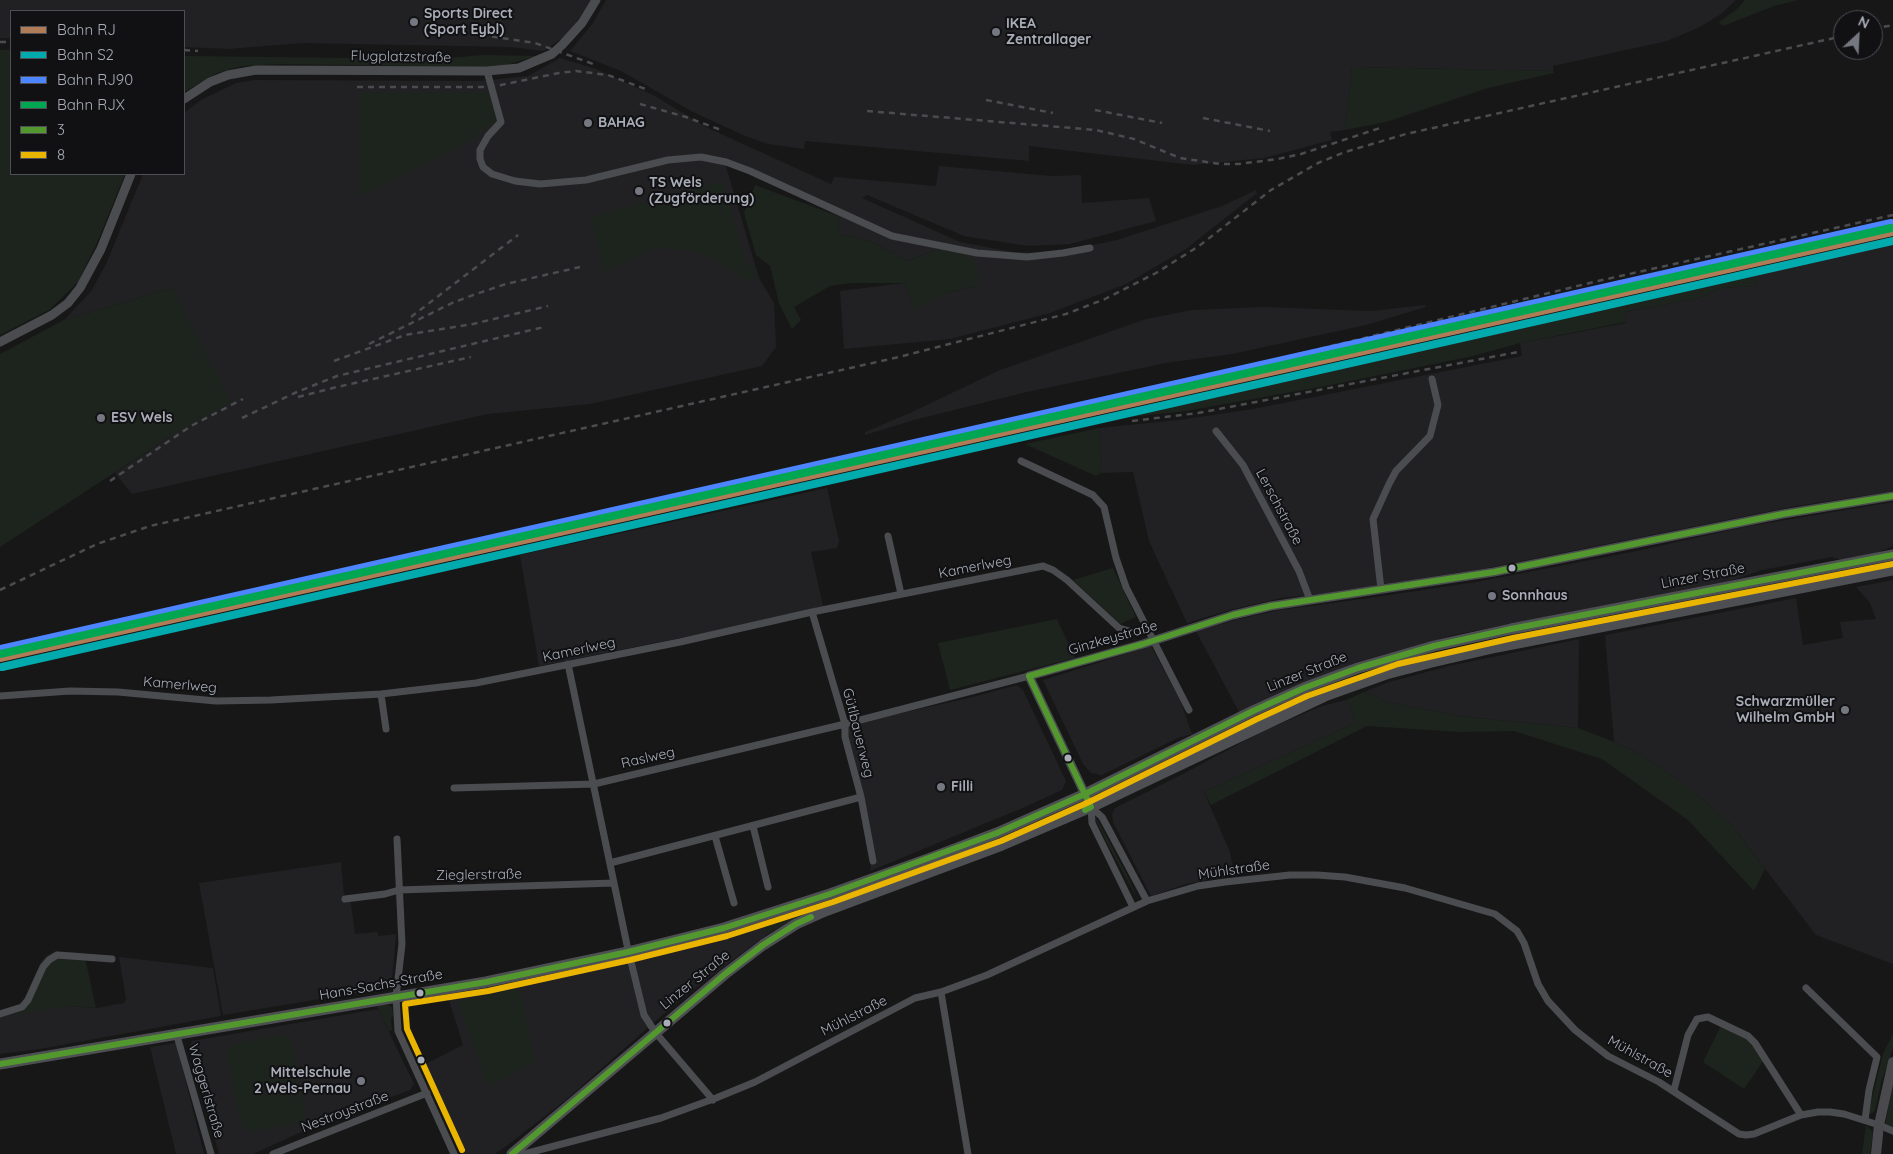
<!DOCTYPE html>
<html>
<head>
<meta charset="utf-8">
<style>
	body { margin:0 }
	#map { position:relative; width:1893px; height:1154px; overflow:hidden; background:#171717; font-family:Quicksand,sans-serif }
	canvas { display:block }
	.legend { position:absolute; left:10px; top:10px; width:175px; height:165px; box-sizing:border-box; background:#111113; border:1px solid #4d4f55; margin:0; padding:6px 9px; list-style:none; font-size:15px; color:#a8adb8 }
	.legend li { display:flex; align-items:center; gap:10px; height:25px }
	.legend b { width:25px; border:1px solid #4d4f55 }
	.north { position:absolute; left:1833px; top:10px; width:50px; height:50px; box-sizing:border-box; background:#111113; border:1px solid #4d4f55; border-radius:50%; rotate:25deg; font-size:14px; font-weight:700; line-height:20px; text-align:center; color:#a8adb8 }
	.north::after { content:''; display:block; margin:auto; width:18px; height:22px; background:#757880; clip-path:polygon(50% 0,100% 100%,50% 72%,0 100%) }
</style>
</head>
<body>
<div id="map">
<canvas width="1893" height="1154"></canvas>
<ul class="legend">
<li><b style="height:6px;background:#b07c57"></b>Bahn RJ</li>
<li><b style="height:6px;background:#00aaad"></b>Bahn S2</li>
<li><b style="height:6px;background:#4d84ff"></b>Bahn RJ90</li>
<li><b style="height:6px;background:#00a651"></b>Bahn RJX</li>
<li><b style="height:6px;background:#52982f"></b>3</li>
<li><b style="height:6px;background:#eab500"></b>8</li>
</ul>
<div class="north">N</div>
</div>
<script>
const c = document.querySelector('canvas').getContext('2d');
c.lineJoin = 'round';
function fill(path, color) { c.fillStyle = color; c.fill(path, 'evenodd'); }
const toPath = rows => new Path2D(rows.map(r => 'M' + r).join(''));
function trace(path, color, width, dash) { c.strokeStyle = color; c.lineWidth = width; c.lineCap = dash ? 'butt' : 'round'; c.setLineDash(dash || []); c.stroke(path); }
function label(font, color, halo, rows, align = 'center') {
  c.font = font + ' Quicksand,sans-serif'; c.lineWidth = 4; c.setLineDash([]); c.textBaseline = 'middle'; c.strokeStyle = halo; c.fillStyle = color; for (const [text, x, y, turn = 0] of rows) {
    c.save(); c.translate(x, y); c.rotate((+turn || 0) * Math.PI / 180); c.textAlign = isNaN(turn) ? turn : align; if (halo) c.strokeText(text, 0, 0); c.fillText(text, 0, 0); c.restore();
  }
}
fill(toPath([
	[0,0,591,0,571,32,544,51,511,47,302,43,228,49,184,47,184,11,11,11,11,38,0,38],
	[606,0,1736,0,1721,14,1700,27,1667,41,1553,66,1553,71,1352,67,1345,130,1330,132,1332,140,1264,158,1193,165,1029,146,1029,161,805,141,804,149,768,144,745,136,693,112,621,71,570,51,593,23],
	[560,58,596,69,653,95,708,128,831,184,834,177,936,186,939,166,1052,176,1081,175,1082,203,1149,198,1156,221,1070,244,1028,246,964,236,867,195,862,198,960,242,1013,252,1055,253,1117,240,1222,206,1256,190,1257,193,1186,249,1126,284,1050,313,950,339,844,349,840,291,904,283,915,309,947,293,979,285,941,248,907,261,871,241,839,234,838,216,726,162,725,163,759,278,774,303,776,347,762,366,590,404,488,414,132,494,115,473,174,434,172,288,64,320,92,290,106,264,143,174,184,174,184,113,201,100,236,83,255,80,480,81,528,76],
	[1893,242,1893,491,1791,507,1482,569,1320,594,1281,598,1230,610,1187,623,1149,541,1133,472,1101,473,1099,428,1179,420,1253,409,1522,356,1520,343,1626,323,1625,312,1700,298,1720,288,1756,286,1754,273],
	[1425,305,1426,307,1366,325,1232,354,1166,363,1027,392,914,420,865,435,865,432,912,412,1000,370,1146,319,1192,310,1263,307,1371,311],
	[827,488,839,541,837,548,811,552,823,606,710,632,539,666,520,555],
	[1893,502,1893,546,1874,554,1842,560,1832,557,1762,570,1730,581,1454,635,1354,663,1239,712,1196,631,1243,618,1280,610,1370,598,1476,582,1637,551,1744,527],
	[1893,580,1893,964,1816,935,1730,823,1684,784,1640,754,1614,742,1605,635,1796,598,1803,645,1843,638,1840,622,1876,619,1870,603,1856,587],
	[1579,639,1578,728,1459,716,1387,702,1364,692,1389,682,1449,666],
	[1151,646,1180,700,1192,734,1178,738,1102,775,1091,773,1083,764,1043,680],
	[1017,685,1023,690,1066,781,1062,790,1025,807,870,871,871,859,859,796,840,727,973,697],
	[1346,700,1357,722,1204,792,1230,852,1234,875,1186,884,1151,896,1113,822,1112,814,1115,808,1185,773,1263,731,1322,706],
	[341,862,344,896,351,903,355,934,378,932,378,936,396,934,392,980,388,986,381,989,223,1015,199,883],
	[765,923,768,934,707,979,659,1018,567,1099,509,1144,495,1154,462,1154,422,1066,463,1045,448,997,640,959,726,936],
	[119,957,213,968,221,1016,40,1049,0,1054,0,1011,72,1006,96,1008,124,1003,126,999],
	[378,1009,414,1084,410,1090,319,1124,253,1154,219,1154,189,1049,192,1041],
	[176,1043,204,1154,176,1154,150,1047]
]), '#212123');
fill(toPath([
	[1745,0,1798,0,1774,6,1723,26,1719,22,1737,9],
	[0,50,11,50,11,174,125,174,97,243,78,282,49,310,0,335],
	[483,55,537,56,499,67,280,64,242,66,217,73,184,92,184,56,437,59],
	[1352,67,1553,71,1554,73,1488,88,1386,122,1345,130],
	[489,91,497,121,466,143,361,196,361,93,480,93],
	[723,181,746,266,754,265,757,276,746,281,711,257,691,251,656,248,604,272,591,217],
	[755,185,838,216,839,234,871,241,907,261,941,248,968,255,977,265,979,285,947,293,915,309,904,283,851,283,830,286,794,307,801,320,792,329,779,303,770,266,756,255,744,213],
	[1754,273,1756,286,1720,288,1700,298,1625,312,1626,322,1520,343,1473,356,1331,385,1186,411,1112,419,1112,417,1160,408],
	[172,288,231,402,174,434,0,547,0,354,64,320],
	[1099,428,1101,473,1096,476,1025,444],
	[1113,568,1136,617,1120,624,1073,580],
	[1057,619,1075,658,950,690,938,643],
	[1364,692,1387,702,1459,716,1578,728,1614,742,1640,754,1684,784,1730,823,1765,869,1754,891,1688,820,1602,759,1514,731,1460,732,1367,726,1211,805,1204,792,1357,722,1346,700],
	[1097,819,1127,875,1138,900,1106,841,1096,820],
	[874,884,875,886,830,902,805,913,768,934,765,923],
	[56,951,84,953,96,1008,72,1006,16,1014,12,1009,20,1005,24,999,41,962,46,956],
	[520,988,535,1061,488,1087,458,1001],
	[386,1004,392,1007,393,1015,391,1019,392,1030,389,1031,376,1005],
	[1721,1026,1747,1037,1766,1057,1744,1089,1703,1062],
	[1893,1034,1893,1048,1881,1083,1875,1111,1868,1115,1883,1054],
	[281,1035,288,1036,292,1042,305,1110,305,1116,301,1122,257,1131,246,1130,240,1122,227,1054,228,1050,235,1043],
	[1893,1082,1893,1135,1884,1131],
	[1866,1125,1873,1132,1870,1154,1862,1154]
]), '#1d241e');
trace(toPath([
	[487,71,501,122,488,136,480,150,480,159,483,167,492,174,515,181,540,184,586,180,668,160,701,157,726,162,750,171,892,236,977,253,1027,257,1063,253,1090,248],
	[1216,431,1243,465,1299,571,1310,600],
	[1021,461,1093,495,1104,507,1116,558,1126,587,1189,710],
	[888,536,901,594],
	[1381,589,1373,519,1389,484,1396,471,1430,436,1438,405,1432,379],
	[812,612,845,724,845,737,861,797,873,861],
	[568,664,627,945,644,1015,655,1032,713,1100],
	[381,694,386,729],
	[0,696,70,691,118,692,216,701,271,700,381,694,476,683,680,642,812,612,1043,566,1053,570,1067,580,1119,628,1133,632],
	[454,788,594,784,845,724,1029,676],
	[1091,807,1102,817,1147,901],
	[1091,807,1092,823,1133,907],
	[753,826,768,887],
	[715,836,734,903],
	[397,839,402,944,396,997,398,1031,454,1154],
	[610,863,861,797],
	[345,899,385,894,399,890,614,883],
	[1806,988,1877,1057,1869,1090,1865,1120],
	[941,992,968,1154],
	[0,1014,22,1007,28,1000,43,967,49,960,57,955,112,959],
	[177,1036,211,1154],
	[1674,1090,1688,1035,1697,1019,1708,1017,1748,1036,1755,1043,1801,1115],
	[273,1154,427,1093],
	[524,1154,661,1118,716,1098,755,1082,915,998,941,992,987,975,1147,901,1198,886,1225,882,1290,875,1317,875,1345,877,1405,888,1495,914,1517,931,1524,943,1538,984,1548,1001,1575,1030,1608,1056,1659,1082,1739,1134,1746,1135,1754,1134,1801,1115,1818,1112,1830,1112,1844,1114,1879,1125,1893,1131]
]), '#4b4c50', 7);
trace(toPath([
	[184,99,210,82,228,75,256,70,487,71,519,68,552,54,562,45,582,23,596,0],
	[0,342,52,315,68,303,80,288,101,249,131,174],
	[1091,807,1029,676,1143,644,1233,615,1271,606,1494,572,1783,514,1893,496]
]), '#4b4c50', 9);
trace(toPath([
	[1876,1154,1879,1125,1893,1062]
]), '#4a4a4e', 10);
trace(toPath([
	[0,1064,486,982,628,952,724,928,830,894,934,857,997,833,1085,794,1253,711,1304,688,1358,668,1434,646,1511,629,1893,555],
	[512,1154,725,974,763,945,796,924,825,911,1002,845,1091,807,1327,695,1386,674,1432,662,1497,647,1893,570]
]), '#4d4f52', 11);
trace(toPath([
	[1873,29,1893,25],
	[481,35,535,43,596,65],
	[0,42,11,42],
	[184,50,198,51],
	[357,87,491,87,559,73,576,71,608,75,648,90],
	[986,100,1053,113],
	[640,104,686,117,721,130],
	[1095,110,1162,123],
	[867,111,1096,130,1134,139,1180,158,1220,164,1238,164,1278,159,1301,154,1380,128],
	[1203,118,1270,131],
	[411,317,518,235],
	[369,344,452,303,476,294,506,284,580,267],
	[334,361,405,335,473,324,548,306],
	[298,397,337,387,471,357],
	[242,418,297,392,337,376,544,327],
	[1132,421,1198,413,1518,352],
	[110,481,191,426,243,399],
	[0,590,97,544,150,526,899,357,1066,314,1105,299,1156,273,1199,246,1271,190,1318,163,1345,152,1406,134,1843,36],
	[0,647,1278,359,1598,281,1893,215]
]), '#4b4c4f', 2.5, [6, 5]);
trace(toPath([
	[1085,810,1091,807,1029,676,1143,644,1233,615,1271,606,1494,572,1783,514,1893,496],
	[0,1064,486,982,628,952,724,928,830,894,997,833,1085,794,1253,711,1304,688,1358,668,1434,646,1511,629,1893,555],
	[512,1154,725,974,763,945,796,924,811,917]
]), '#52982f', 6);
trace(toPath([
	[462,1150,407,1029,405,1004,488,991,630,960,727,936,833,902,1001,841,1089,802,1257,719,1307,696,1398,664,1513,638,1893,564]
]), '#eab500', 6);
trace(toPath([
	[0,658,1893,232]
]), '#b07c57', 8);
trace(toPath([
	[2,667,1893,241]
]), '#00aaad', 8);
trace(toPath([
	[0,649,1891,223]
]), '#4d84ff', 8);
trace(toPath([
	[0,654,1891,228]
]), '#00a651', 8);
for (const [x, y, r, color] of [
	[414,22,5,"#757880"],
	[996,32,5,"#757880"],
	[588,123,5,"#757880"],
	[639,191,5,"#757880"],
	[101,418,5,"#757880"],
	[1512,568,4.5,"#a8adb8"],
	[1492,596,5,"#757880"],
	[1845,710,5,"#757880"],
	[1068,758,4.5,"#a8adb8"],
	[941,787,5,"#757880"],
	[420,993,4.5,"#a8adb8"],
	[667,1023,4.5,"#a8adb8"],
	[421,1060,4.5,"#a8adb8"],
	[361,1081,5,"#757880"]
]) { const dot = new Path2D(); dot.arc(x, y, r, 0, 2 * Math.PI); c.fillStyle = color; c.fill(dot); trace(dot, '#111113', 2); }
label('bold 14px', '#a8adb8', '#111113', [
	["Sports Direct",424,14],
	["(Sport Eybl)",424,30],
	["IKEA",1006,24],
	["Zentrallager",1006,40],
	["BAHAG",598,123],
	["TS Wels",649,183],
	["(Zugförderung)",649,199],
	["ESV Wels",111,418],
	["Sonnhaus",1502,596],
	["Schwarzmüller",1835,702,"right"],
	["Wilhelm GmbH",1835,718,"right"],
	["Filli",951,787],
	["Mittelschule",351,1073,"right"],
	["2 Wels-Pernau",351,1089,"right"]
], 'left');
label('14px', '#a8adb8', '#111113', [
	["Flugplatzstraße",401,57,1],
	["Lerschstraße",1279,507,62],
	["Kamerlweg",975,567,-11],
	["Linzer Straße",1703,576,-11],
	["Ginzkeystraße",1113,638,-16],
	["Kamerlweg",579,650,-12],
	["Linzer Straße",1307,672,-22],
	["Kamerlweg",180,685,5],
	["Gütlbauerweg",858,733,76],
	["Raslweg",648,758,-13],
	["Mühlstraße",1234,870,-8],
	["Zieglerstraße",479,875,-1],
	["Linzer Straße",695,980,-39],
	["Hans-Sachs-Straße",381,985,-10],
	["Mühlstraße",854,1016,-27],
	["Mühlstraße",1640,1057,29],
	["Waggerlstraße",206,1091,74],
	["Nestroystraße",345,1112,-21]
]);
</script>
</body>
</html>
